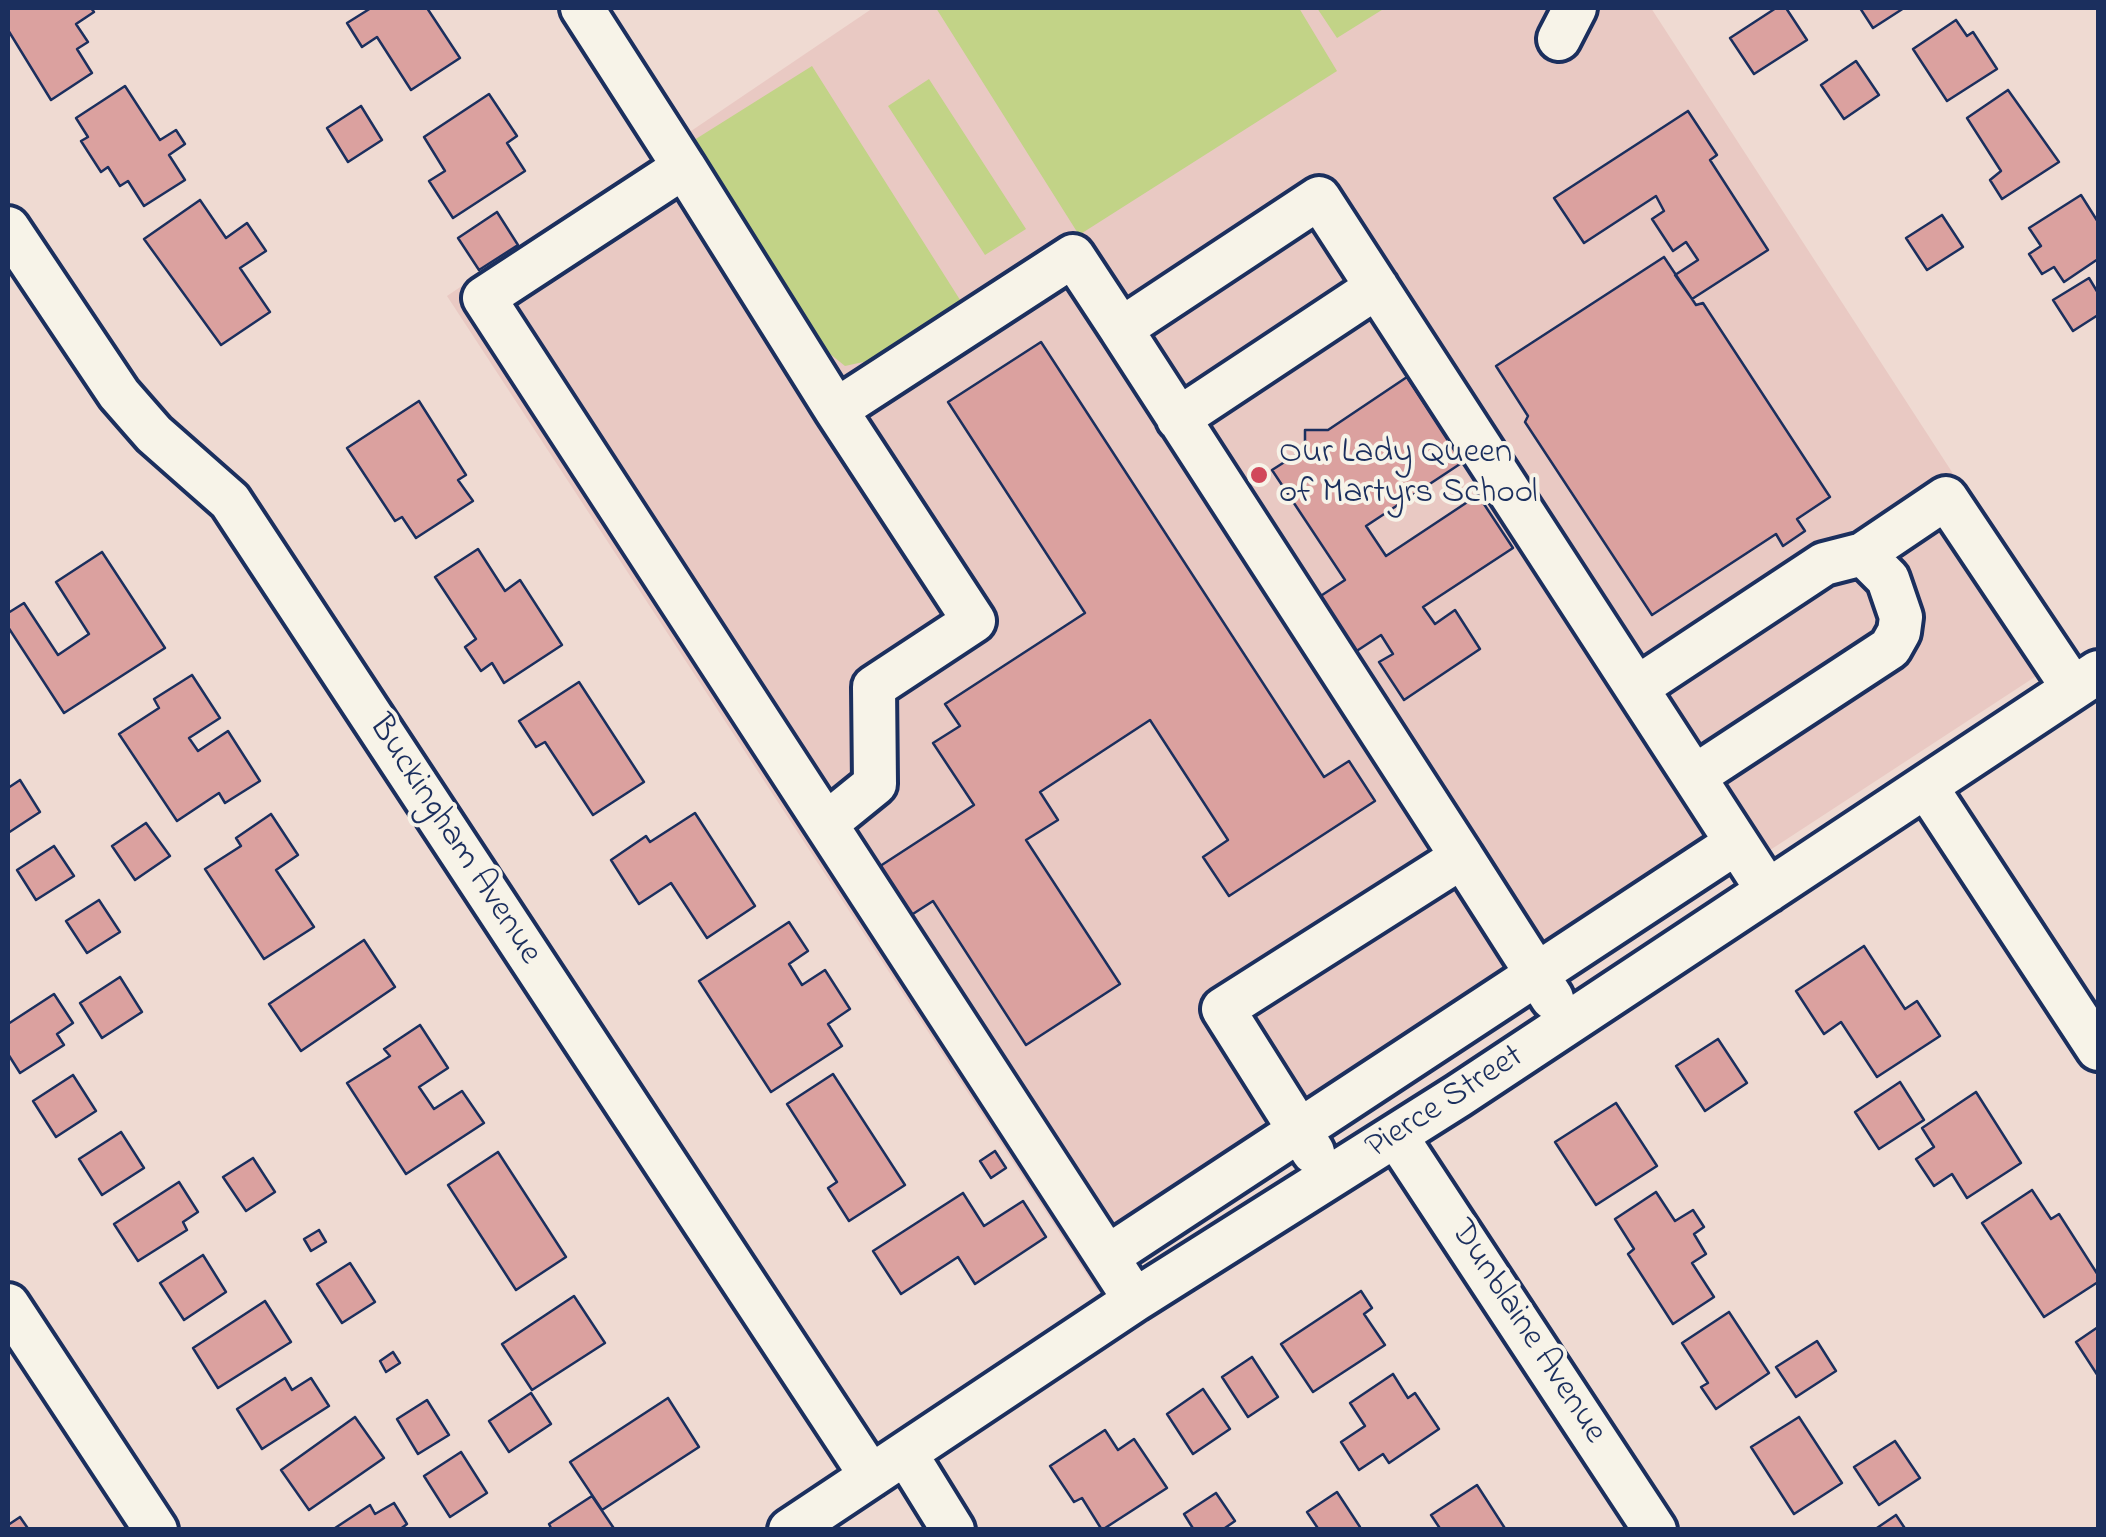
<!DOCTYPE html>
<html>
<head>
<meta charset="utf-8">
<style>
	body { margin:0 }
	#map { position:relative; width:2106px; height:1537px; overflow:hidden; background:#efdad2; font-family:"Indie Flower",sans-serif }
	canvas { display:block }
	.frame { position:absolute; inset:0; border:10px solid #1b2f5e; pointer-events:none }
</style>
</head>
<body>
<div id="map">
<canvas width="2106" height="1537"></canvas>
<div class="frame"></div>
</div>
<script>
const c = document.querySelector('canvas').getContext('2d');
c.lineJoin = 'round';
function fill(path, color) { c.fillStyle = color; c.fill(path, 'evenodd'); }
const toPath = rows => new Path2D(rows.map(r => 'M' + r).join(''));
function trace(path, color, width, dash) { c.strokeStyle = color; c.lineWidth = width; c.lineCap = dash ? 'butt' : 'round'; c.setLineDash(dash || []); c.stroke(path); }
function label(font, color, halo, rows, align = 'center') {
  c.font = font + ' "Indie Flower",sans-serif'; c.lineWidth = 8; c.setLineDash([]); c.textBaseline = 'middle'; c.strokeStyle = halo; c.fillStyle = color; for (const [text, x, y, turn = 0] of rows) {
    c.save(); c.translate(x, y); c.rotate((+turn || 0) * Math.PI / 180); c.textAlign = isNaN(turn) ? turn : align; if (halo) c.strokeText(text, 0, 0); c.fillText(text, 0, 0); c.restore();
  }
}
fill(toPath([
	[873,8,1651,8,2070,654,1097,1290,447,296]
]), '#e9c9c3');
fill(toPath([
	[936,8,1299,8,1337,71,1079,235],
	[1317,8,1385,8,1337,38],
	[812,66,962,303,886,357,845,366,814,341,691,142],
	[929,79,1026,229,985,255,888,106]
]), '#c2d387');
const building = toPath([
	[8,8,91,8,94,12,76,24,88,42,77,49,92,73,51,100,8,30,8,8],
	[371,8,427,8,460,58,411,90,377,37,362,47,347,23,371,8],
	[1776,8,1786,8,1807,40,1754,74,1730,38,1776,8],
	[1860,8,1904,8,1873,28,1860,8],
	[1956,20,1967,36,1973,32,1997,69,1947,101,1913,49,1956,20],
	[1856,61,1879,95,1844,119,1821,85,1856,61],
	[125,86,160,140,176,130,185,144,169,155,185,180,144,206,128,181,120,186,108,167,101,172,81,141,88,137,76,118,125,86],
	[2008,90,2059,162,2002,199,1990,180,2001,171,1967,118,2008,90],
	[489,94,517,136,507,143,525,171,453,218,429,181,445,171,424,137,489,94],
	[361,106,382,140,348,162,327,128,361,106],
	[1688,111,1717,155,1710,160,1768,250,1692,299,1675,275,1698,260,1686,242,1673,251,1652,219,1664,211,1656,196,1584,243,1554,198,1688,111],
	[2081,195,2098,222,2098,259,2064,282,2054,267,2042,274,2029,254,2041,246,2029,228,2081,195],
	[200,200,226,238,247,223,266,251,240,268,270,312,221,345,144,239,200,200],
	[497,212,518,245,479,270,458,238,497,212],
	[1942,215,1963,247,1927,270,1906,238,1942,215],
	[1664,257,1696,305,1703,303,1830,497,1797,519,1805,531,1783,546,1776,534,1652,615,1525,422,1528,416,1496,366,1664,257],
	[2089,278,2098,293,2098,315,2073,331,2053,300,2089,278],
	[1041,342,1324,777,1349,761,1375,801,1229,896,1203,857,1228,840,1150,720,1040,792,1058,820,1026,840,1120,984,1026,1045,933,901,902,921,871,872,974,805,933,743,960,726,945,704,1085,613,948,402,1041,342],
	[1407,377,1463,462,1366,526,1386,556,1478,495,1513,548,1423,607,1435,624,1455,610,1480,649,1404,700,1379,662,1393,654,1381,635,1349,656,1313,601,1345,580,1272,470,1305,449,1305,430,1328,430,1407,377],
	[419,401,466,475,458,480,473,501,416,538,402,517,395,521,347,448,419,401],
	[478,549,505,591,520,580,562,645,504,683,492,663,481,671,465,647,476,639,435,577,478,549],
	[102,552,165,648,64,713,8,627,8,613,24,603,58,655,89,634,56,582,102,552],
	[192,675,220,718,189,738,198,751,228,731,260,781,225,803,219,793,177,821,119,734,159,708,154,699,192,675],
	[579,682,644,782,593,815,545,742,536,747,519,721,579,682],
	[20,780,40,812,8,833,8,788,20,780],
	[695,813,755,906,707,938,671,883,639,904,611,860,646,836,650,842,695,813],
	[271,814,298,855,276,870,314,927,264,959,205,869,241,846,236,838,271,814],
	[146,823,170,856,135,880,112,846,146,823],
	[54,846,74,876,36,900,17,870,54,846],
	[99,900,120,932,87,953,66,921,99,900],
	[789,922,808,951,789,964,802,985,825,970,850,1009,828,1024,842,1046,771,1092,699,981,789,922],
	[364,940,395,987,301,1051,269,1004,364,940],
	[1864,946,1905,1009,1917,1001,1940,1036,1877,1077,1841,1022,1824,1034,1796,991,1864,946],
	[120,977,142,1012,102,1038,80,1003,120,977],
	[54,994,73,1023,57,1034,64,1045,20,1073,8,1054,8,1024,54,994],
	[420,1025,448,1068,419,1087,434,1109,462,1091,484,1123,406,1174,347,1083,390,1056,384,1049,420,1025],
	[1718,1039,1747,1083,1705,1111,1676,1066,1718,1039],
	[833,1074,905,1185,849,1221,828,1188,837,1182,787,1104,833,1074],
	[73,1075,96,1111,56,1137,33,1101,73,1075],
	[1900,1082,1924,1120,1879,1149,1855,1112,1900,1082],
	[1976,1092,2021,1163,1967,1198,1952,1174,1934,1186,1916,1159,1934,1147,1922,1128,1976,1092],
	[1616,1103,1657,1166,1596,1205,1555,1142,1616,1103],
	[121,1132,144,1168,102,1195,79,1159,121,1132],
	[995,1151,1006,1168,991,1178,980,1161,995,1151],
	[498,1152,566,1257,516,1290,448,1185,498,1152],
	[253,1158,275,1192,246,1211,223,1177,253,1158],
	[179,1182,198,1212,183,1222,187,1230,138,1261,114,1224,179,1182],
	[2032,1190,2051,1219,2059,1214,2098,1275,2098,1282,2044,1317,1982,1223,2032,1190],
	[1656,1192,1675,1221,1693,1210,1704,1227,1694,1234,1706,1254,1692,1263,1714,1297,1673,1324,1628,1254,1634,1249,1615,1219,1656,1192],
	[963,1193,984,1226,1023,1201,1046,1237,975,1284,958,1257,901,1294,873,1251,963,1193],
	[319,1230,326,1242,311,1251,304,1239,319,1230],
	[203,1255,226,1292,184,1320,160,1283,203,1255],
	[350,1263,375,1302,342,1323,317,1284,350,1263],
	[1361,1291,1372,1308,1364,1314,1385,1345,1313,1392,1281,1344,1361,1291],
	[574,1296,605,1343,532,1390,502,1344,574,1296],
	[265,1301,291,1342,218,1388,193,1348,265,1301],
	[1729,1312,1769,1373,1716,1409,1701,1387,1708,1383,1682,1343,1729,1312],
	[2098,1327,2098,1376,2076,1342,2098,1327],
	[1817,1341,1836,1371,1796,1397,1776,1367,1817,1341],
	[393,1352,400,1363,386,1372,380,1361,393,1352],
	[1252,1357,1278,1397,1248,1417,1222,1377,1252,1357],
	[1393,1374,1408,1398,1415,1393,1439,1429,1389,1463,1383,1454,1359,1470,1341,1442,1365,1426,1350,1403,1393,1374],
	[285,1378,292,1390,311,1378,329,1406,262,1449,237,1409,285,1378],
	[1203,1389,1230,1429,1193,1454,1167,1414,1203,1389],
	[531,1393,551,1424,509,1452,489,1421,531,1393],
	[668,1398,699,1447,602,1510,570,1462,668,1398],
	[427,1400,449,1435,418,1454,397,1419,427,1400],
	[355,1417,384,1458,309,1510,281,1470,355,1417],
	[1799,1417,1842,1483,1794,1514,1751,1447,1799,1417],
	[1105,1430,1118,1450,1134,1439,1167,1488,1102,1530,1082,1498,1074,1502,1050,1466,1105,1430],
	[1895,1441,1920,1478,1879,1505,1854,1467,1895,1441],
	[461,1452,487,1493,450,1517,424,1476,461,1452],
	[1477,1485,1506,1530,1441,1530,1431,1515,1477,1485],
	[1337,1492,1360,1527,1356,1530,1319,1530,1307,1512,1337,1492],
	[1216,1493,1235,1521,1222,1530,1194,1530,1184,1514,1216,1493],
	[592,1496,615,1530,552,1530,549,1524,592,1496],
	[394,1503,407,1524,399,1530,332,1530,370,1505,375,1514,394,1503],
	[1896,1515,1906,1530,1874,1530,1896,1515],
	[20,1517,29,1530,8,1530,8,1525,20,1517]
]);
fill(building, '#dba19f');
trace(building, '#1b2f5e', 2.5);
const minor = toPath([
	[582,8,684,167],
	[1559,39,1575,8],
	[8,228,119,394,154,434,230,501,871,1476],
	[836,410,1073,256,1121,329],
	[1178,419,1377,287],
	[1863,554,1946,498,2073,688],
	[1638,687,1824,564,1863,554,1888,579,1901,617,1899,632,1890,648,1695,776],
	[1927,788,2098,1049],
	[827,823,875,784,874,687,974,621,836,410,684,167,484,298,1135,1300],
	[1462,857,1121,329,1319,198,1768,891],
	[1396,1136,1655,1530],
	[1313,1152,1223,1009,1462,857,1552,998],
	[1107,1257,1736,843],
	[8,1305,156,1530],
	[906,1454,953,1530],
	[790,1530,1135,1300,1458,1096,2098,672]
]);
trace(minor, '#1b2f5e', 50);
trace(minor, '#f7f3e8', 42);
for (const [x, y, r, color] of [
	[1259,475,10,"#d1495b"]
]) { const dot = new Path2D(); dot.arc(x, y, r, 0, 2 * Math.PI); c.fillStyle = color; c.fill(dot); trace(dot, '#f7f3e8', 4); }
label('35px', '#1b2f5e', '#f7f3e8', [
	["Our Lady Queen",1279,455],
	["of Martyrs School",1279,495]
], 'left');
label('35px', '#1b2f5e', '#f7f3e8', [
	["Buckingham Avenue",453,841,57],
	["Pierce Street",1446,1104,-33],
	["Dunblaine Avenue",1526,1333,57]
]);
</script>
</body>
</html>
